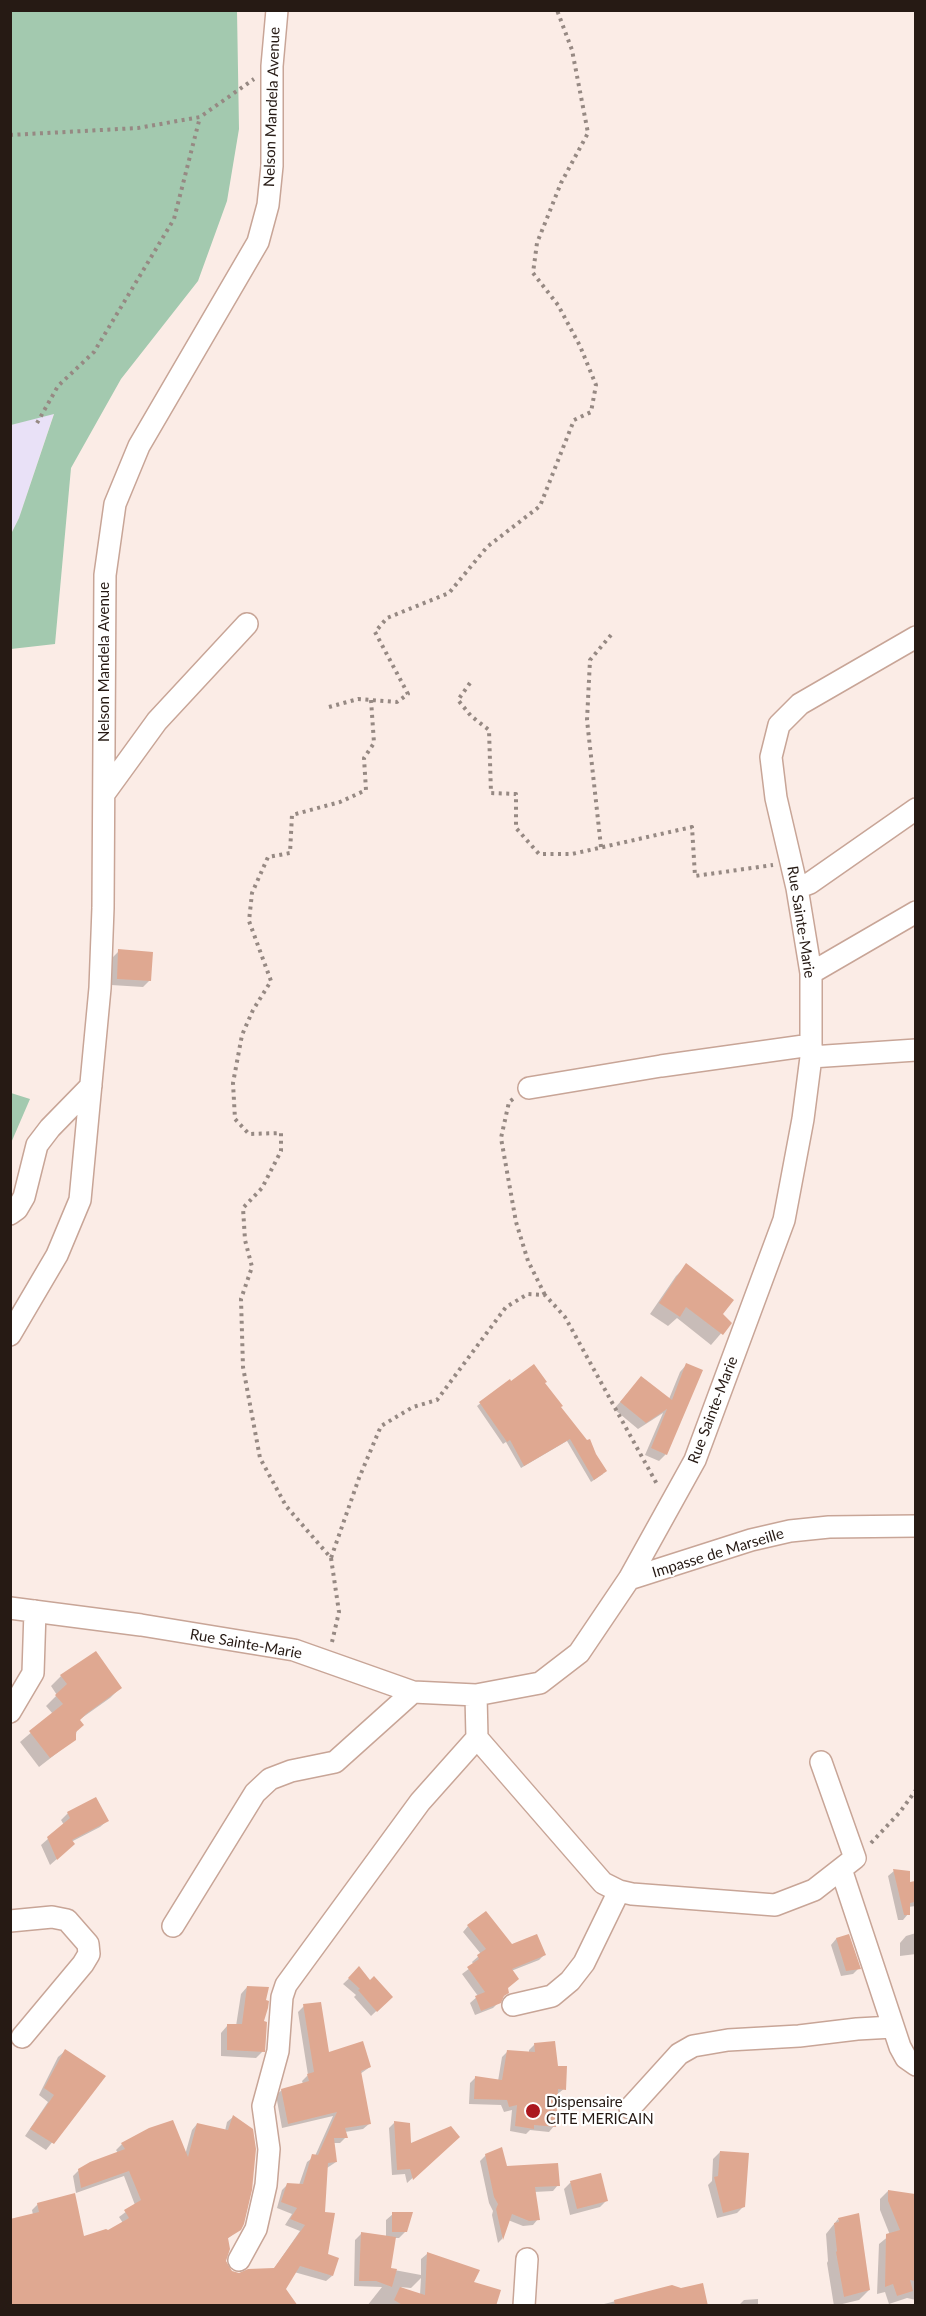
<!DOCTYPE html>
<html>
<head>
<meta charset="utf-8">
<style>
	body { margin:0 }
	#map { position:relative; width:926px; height:2316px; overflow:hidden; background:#fbece6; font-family:Lato,sans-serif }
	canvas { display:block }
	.frame { position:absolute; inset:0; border:12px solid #261a14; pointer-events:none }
</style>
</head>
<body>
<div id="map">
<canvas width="926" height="2316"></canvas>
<div class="frame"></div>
</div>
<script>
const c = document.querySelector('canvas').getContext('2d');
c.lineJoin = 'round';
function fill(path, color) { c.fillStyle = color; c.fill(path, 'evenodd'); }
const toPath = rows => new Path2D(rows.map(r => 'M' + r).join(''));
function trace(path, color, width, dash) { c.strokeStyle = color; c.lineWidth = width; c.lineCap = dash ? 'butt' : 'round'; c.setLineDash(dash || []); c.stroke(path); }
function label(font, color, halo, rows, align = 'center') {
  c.font = font + ' Lato,sans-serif'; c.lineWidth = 4.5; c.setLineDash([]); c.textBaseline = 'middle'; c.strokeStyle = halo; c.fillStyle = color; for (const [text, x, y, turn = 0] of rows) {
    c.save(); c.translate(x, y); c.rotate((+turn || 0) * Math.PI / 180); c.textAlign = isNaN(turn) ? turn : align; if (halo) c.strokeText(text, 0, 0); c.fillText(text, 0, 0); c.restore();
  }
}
fill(toPath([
	[54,413,19,518,11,534,11,425]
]), '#e9e1f7');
fill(toPath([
	[11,10,237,11,239,129,227,201,198,281,121,379,71,468,55,644,11,649,11,534,19,518,54,414,11,425],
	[11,1093,30,1099,11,1143]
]), '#a3c9af');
fill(toPath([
	[119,951,150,980,143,987,111,985,112,958],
	[687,1265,721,1314,730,1323,711,1345,677,1318,668,1326,650,1314,676,1276],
	[686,1365,666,1454,659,1461,645,1455,663,1413,638,1429,614,1409,641,1378,669,1399,680,1372],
	[509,1381,511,1383,543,1383,603,1474,591,1482,567,1441,521,1468,506,1442,503,1444,477,1406],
	[61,1676,120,1688,110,1698,79,1720,75,1739,39,1767,20,1742,53,1714,46,1706,57,1695,51,1686],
	[68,1813,107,1821,100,1827,71,1842,66,1851,50,1865,41,1845,64,1825,61,1820],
	[894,1871,908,1883,916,1883,916,1906,908,1907,908,1914,903,1920,898,1920,888,1876],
	[468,1926,512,1945,544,1955,539,1960,511,1971,499,2002,493,2008,475,2015,470,2003,478,1996,462,1974,474,1965,472,1962,481,1954,463,1932],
	[916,1933,916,1954,900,1956,900,1943,906,1936],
	[848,1936,859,1968,853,1974,841,1976,831,1945,836,1939],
	[359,1969,370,1982,391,1997,371,2016,354,1997,356,1995,343,1984],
	[247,1987,262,2023,263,2051,256,2058,221,2056,221,2033,227,2026,236,2026,241,1994],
	[304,2006,328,2054,370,2067,360,2074,369,2124,363,2129,345,2132,346,2137,340,2143,333,2143,336,2162,327,2168,324,2213,326,2255,332,2276,326,2281,294,2272,284,2289,10,2306,33,2215,32,2210,38,2204,83,2238,108,2232,123,2223,119,2217,135,2205,124,2176,76,2193,73,2176,79,2170,118,2153,116,2150,122,2144,149,2129,185,2155,192,2130,197,2124,225,2131,227,2122,233,2117,240,2229,227,2239,225,2261,231,2272,239,2274,273,2270,300,2231,285,2225,292,2214,277,2208,282,2190,288,2184,299,2185,307,2162,315,2156,333,2116,282,2128,276,2095,282,2090,303,2084,302,2081,308,2075,298,2012],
	[535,2044,556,2067,564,2089,556,2095,554,2126,549,2132,530,2130,526,2134,510,2131,512,2110,504,2112,501,2105,469,2104,470,2083,476,2077,498,2081,502,2057,507,2052,529,2053,529,2050],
	[65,2051,104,2077,46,2150,25,2136,48,2102,39,2095,58,2057],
	[395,2122,409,2145,452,2142,407,2183,405,2174,392,2175,389,2128],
	[720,2152,744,2206,737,2213,717,2218,708,2185,712,2181,713,2159],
	[486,2155,506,2168,558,2185,553,2191,534,2192,538,2219,533,2225,523,2226,508,2220,502,2239,498,2243,492,2215,493,2211,489,2203,480,2161],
	[600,2175,606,2201,600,2207,570,2215,564,2189,570,2183],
	[888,2191,916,2196,916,2217,913,2220,916,2229,916,2300,907,2298,889,2304,885,2292,877,2294,879,2244,890,2235,880,2210,880,2199],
	[393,2214,406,2231,399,2238,395,2238,389,2269,421,2275,421,2259,427,2254,472,2283,495,2306,367,2306,382,2287,354,2286,355,2240,361,2234,386,2237,386,2220],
	[421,2278,420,2295,400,2287,411,2288],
	[838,2219,869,2290,859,2300,834,2306,827,2263,828,2261,826,2234],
	[672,2287,706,2306,602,2306,604,2304],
	[758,2299,758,2306,738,2306,744,2300]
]), '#0003');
fill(toPath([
	[118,949,153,952,151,981,117,979],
	[686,1263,734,1300,723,1314,732,1323,723,1335,686,1307,680,1317,659,1303],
	[686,1363,703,1370,667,1455,651,1448,667,1409,646,1423,620,1402,641,1376,672,1400],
	[534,1364,547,1382,545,1383,563,1406,561,1407,587,1440,590,1439,596,1454,607,1471,594,1480,570,1439,524,1466,510,1440,507,1442,479,1402,510,1379,511,1381],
	[96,1651,122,1688,86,1714,80,1720,84,1725,76,1732,76,1740,50,1758,29,1731,63,1704,55,1695,67,1684,60,1675],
	[96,1797,109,1821,72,1840,75,1844,57,1860,47,1837,70,1818,67,1812],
	[893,1869,910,1871,910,1882,915,1881,915,1902,910,1903,910,1915,904,1915],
	[486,1911,512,1944,537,1934,546,1955,512,1969,519,1979,508,1988,509,1993,504,1996,501,2003,481,2011,475,1996,485,1992,467,1967,479,1959,477,1955,486,1949,467,1925],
	[849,1934,861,1969,846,1971,836,1938],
	[359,1966,370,1980,374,1976,393,1997,377,2012,358,1990,360,1989,348,1978],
	[247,1986,269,1987,266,2000,269,2001,268,2008,264,2021,267,2022,265,2052,227,2050,227,2024,242,2024],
	[321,2002,329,2052,363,2041,371,2067,361,2071,371,2124,345,2128,348,2138,334,2138,337,2162,328,2163,325,2212,335,2213,328,2254,339,2258,333,2276,300,2266,286,2289,298,2306,10,2306,10,2219,39,2212,37,2203,75,2193,84,2236,106,2229,108,2230,129,2218,124,2210,141,2200,129,2171,81,2188,78,2169,90,2162,125,2149,121,2143,149,2128,173,2120,188,2157,197,2123,228,2130,233,2115,253,2129,256,2149,252,2190,244,2224,241,2230,228,2238,230,2249,226,2261,232,2271,239,2273,248,2269,274,2268,305,2225,290,2219,297,2208,281,2202,287,2183,303,2184,312,2154,318,2155,337,2112,288,2124,281,2089,309,2081,307,2074,314,2072,303,2004],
	[555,2041,558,2066,567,2066,566,2090,558,2089,556,2127,534,2125,534,2129,515,2126,517,2105,509,2107,507,2100,474,2099,475,2076,502,2080,507,2050,535,2052,534,2043],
	[65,2049,106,2076,54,2144,30,2129,54,2095,44,2088],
	[394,2121,410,2123,411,2143,451,2126,460,2137,413,2180,410,2169,397,2170],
	[502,2147,507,2166,558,2163,560,2186,535,2187,540,2220,529,2221,512,2214,503,2240,496,2209,498,2204,494,2197,485,2154],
	[720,2151,749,2153,745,2207,723,2213,714,2177,718,2176],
	[601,2173,608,2201,577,2209,570,2181],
	[888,2190,915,2194,915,2281,910,2280,913,2291,897,2296,893,2284,885,2287,886,2234,900,2230,888,2201],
	[392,2212,413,2212,407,2232,392,2232],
	[859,2213,870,2290,844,2297,836,2252,837,2251,834,2223,839,2222,838,2218],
	[361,2232,396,2237,391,2268,397,2269,392,2287,376,2281,359,2281],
	[427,2252,480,2270,474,2282,501,2290,496,2306,404,2306,394,2300,400,2287,425,2295],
	[703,2283,708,2306,615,2306,614,2300,672,2285,681,2288]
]), '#dfa891');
const minor = toPath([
	[104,794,157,721,247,624],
	[797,888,810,883,916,809],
	[811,973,916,912],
	[811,1057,916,1050],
	[529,1088,661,1066,811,1045],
	[10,1214,17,1209,24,1197,37,1145,50,1128,91,1086],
	[10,1335,57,1255,80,1200,100,988,103,908,105,575,115,504,139,446,258,242,268,205,272,166,272,66,277,10],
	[629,1579,751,1540,790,1531,829,1527,916,1526],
	[10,1608,141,1625,294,1650,413,1692,476,1695,540,1683,579,1653,629,1579,695,1460,784,1220,803,1119,811,1057,811,973,797,888,776,798,771,757,779,725,800,704,916,637],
	[476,1695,477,1738,603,1883,619,1891,632,1894,775,1905,814,1890,855,1858,821,1762],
	[10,1712,33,1673,35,1611],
	[841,1869,900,2047,906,2058,916,2065],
	[10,1921,52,1917,67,1920,88,1944,89,1954,83,1964,22,2037],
	[173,1926,255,1793,270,1779,291,1771,335,1762,413,1692],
	[513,2005,552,1996,570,1981,584,1963,619,1891],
	[630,2108,679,2054,693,2046,728,2040,799,2036,857,2029,893,2027],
	[239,2260,256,2229,266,2185,269,2149,263,2106,278,2051,282,1997,286,1985,420,1802,477,1738],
	[524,2306,527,2259]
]);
trace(minor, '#c8a597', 24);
trace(toPath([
	[10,135,138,128,200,117,254,79],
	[37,423,58,386,94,352,174,219,200,117],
	[470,683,458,700,471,716,489,730,491,793,516,794,516,828,539,854,572,854,692,827,695,876,773,865],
	[371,700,374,743,364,758,366,790,340,802,292,815,290,853,268,857,252,893,249,921,271,981,253,1010,242,1035,233,1083,235,1119,249,1134,281,1133,281,1151,262,1188,243,1208,245,1240,252,1267,241,1299,243,1367,260,1458,286,1506,331,1558,359,1478,381,1426,413,1407,437,1400,506,1307,528,1294,545,1295,565,1317,658,1486],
	[329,707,358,699,397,702,408,694,375,632,387,618,449,593,487,547,540,506,574,420,591,412,596,385,580,346,558,305,533,273,537,243,561,183,588,133,572,50,557,10],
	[601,847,587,720,590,660,611,635],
	[513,1099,509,1102,501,1138,516,1222,528,1261,545,1295],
	[331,1558,339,1612,332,1642],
	[871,1843,900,1812,916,1790]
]), '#968983', 4, [3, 4.5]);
trace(minor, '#fff', 21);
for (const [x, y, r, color] of [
	[533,2111,8,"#ab171e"]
]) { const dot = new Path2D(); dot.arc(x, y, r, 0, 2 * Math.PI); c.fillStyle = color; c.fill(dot); trace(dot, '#fff', 2); }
label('15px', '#261a14', '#fff', [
	["Nelson Mandela Avenue",272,107,-88],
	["Nelson Mandela Avenue",104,662,-90],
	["Rue Sainte-Marie",801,922,81],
	["Rue Sainte-Marie",713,1410,-69],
	["Impasse de Marseille",718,1553,-17],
	["Rue Sainte-Marie",246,1644,10]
]);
label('15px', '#261a14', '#fff', [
	["Dispensaire",546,2102],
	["CITE MERICAIN",546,2119]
], 'left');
</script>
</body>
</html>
